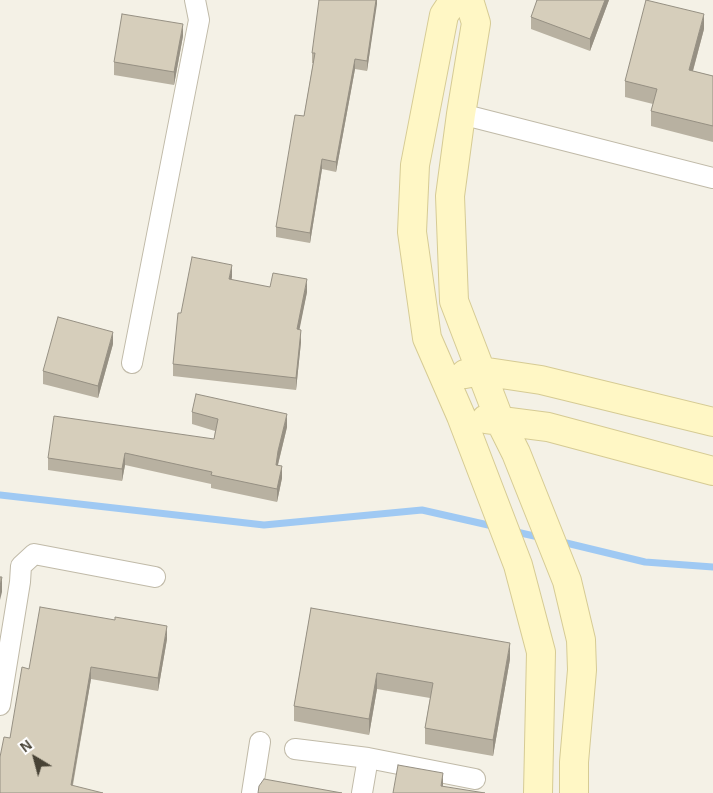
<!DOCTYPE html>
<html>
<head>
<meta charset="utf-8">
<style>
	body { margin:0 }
	#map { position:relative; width:713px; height:793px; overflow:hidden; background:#f4f1e6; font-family:Helvetica,sans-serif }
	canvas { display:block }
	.north { position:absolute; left:10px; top:733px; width:50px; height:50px; -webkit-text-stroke:4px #fff; paint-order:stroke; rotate:323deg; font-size:14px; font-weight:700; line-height:20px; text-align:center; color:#474235 }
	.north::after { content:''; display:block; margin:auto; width:18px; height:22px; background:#474235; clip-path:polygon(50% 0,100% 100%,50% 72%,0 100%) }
</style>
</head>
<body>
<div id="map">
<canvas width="713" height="793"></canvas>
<div class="north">N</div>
</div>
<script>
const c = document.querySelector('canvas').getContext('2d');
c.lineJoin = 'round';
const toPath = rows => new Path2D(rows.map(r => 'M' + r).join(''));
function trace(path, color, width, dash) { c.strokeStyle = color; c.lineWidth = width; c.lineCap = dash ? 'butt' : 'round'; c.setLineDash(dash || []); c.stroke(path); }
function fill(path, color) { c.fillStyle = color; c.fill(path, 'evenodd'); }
trace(toPath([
	[0,495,264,525,422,510,497,527],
	[512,531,543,538],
	[558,541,645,562,713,567]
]), '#9fc9f3', 7);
const minor = toPath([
	[461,114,713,178],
	[132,363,199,20,195,0],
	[0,705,20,582,21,566,34,554,155,577],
	[295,749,368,758,475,779],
	[252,793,260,742],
	[362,793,368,758]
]);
const secondary = toPath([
	[454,0,444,15,415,165,412,232,427,338,461,416,518,565,541,652,538,793],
	[469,0,476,23,461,114,450,196,454,301,500,421,516,453,567,581,581,640,582,670,574,762,574,793],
	[465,374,481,371,541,380,713,422],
	[486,419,548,427,713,471]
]);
trace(minor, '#c0baa8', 22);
trace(secondary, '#d6cb94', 30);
trace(minor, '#fff', 20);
trace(secondary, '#fff7c5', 28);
fill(toPath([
	[377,0,367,71,355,69,336,172,322,169,310,243,276,237,276,227,304,116,313,63,312,63,312,53],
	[609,0,590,51,531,29,531,17],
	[704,29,693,71,713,76,713,142,651,126,651,111,653,104,625,97,625,81],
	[183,36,174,85,114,75,114,62],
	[232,277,231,280,270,287,307,292,299,329,301,342,296,390,173,376,173,364,181,313],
	[113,344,98,398,43,384,43,371],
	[192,412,287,427,278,465,282,478,277,502,211,488,211,484,125,465,122,481,48,470,48,458,214,439,215,431,192,424],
	[311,608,510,659,493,756,425,744,425,728,430,698,377,689,369,735,294,721,294,706],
	[167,639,158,691,91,679,73,785,0,793,10,738,29,669]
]), '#b8b1a1');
fill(toPath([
	[376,0,377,0,377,4,367,71,367,61],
	[605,0,609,0,590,51,590,39],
	[704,14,704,29,689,85,689,70],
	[183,24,183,36,174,85,174,72],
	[355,59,355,69,336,172,336,162],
	[322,159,322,169,310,243,310,233],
	[232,265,232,277,229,292,229,279],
	[307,279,307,292,297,342,297,329],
	[301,330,301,342,296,390,296,378],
	[113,332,113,344,98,398,98,386],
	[287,414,287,427,278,464,276,477,276,465,278,451],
	[125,453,125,465,122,481,122,469],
	[282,466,282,478,277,502,277,489],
	[2,577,2,592,0,600,0,586],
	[167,626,167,639,158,691,158,678],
	[510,643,510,659,493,756,493,740],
	[91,667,91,679,71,793,71,785],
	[377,673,377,689,369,735,369,719],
	[443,773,443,785,442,793,441,786]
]), '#969083');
const building = toPath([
	[319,0,376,0,367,61,355,59,336,162,322,159,310,233,276,227,295,115,304,116,315,53,312,53,319,0],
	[537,0,605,0,590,39,531,17,537,0],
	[646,0,704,14,689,70,713,76,713,126,651,111,657,89,625,81,646,0],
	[122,14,183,24,174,72,114,62,122,14],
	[192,257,232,265,229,279,270,287,273,273,307,279,297,329,301,330,296,378,173,364,178,313,181,313,192,257],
	[58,317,113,332,98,386,43,371,58,317],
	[196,394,287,414,278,451,276,465,282,466,277,489,211,475,212,472,125,453,122,469,48,458,54,416,214,439,218,419,192,412,196,394],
	[0,577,2,577,0,586,0,577],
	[40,607,115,620,115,617,167,626,158,678,91,667,71,785,103,793,0,793,0,757,4,737,10,738,22,667,29,669,40,607],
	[311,608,510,643,493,740,425,728,433,683,377,673,369,719,294,706,311,608],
	[398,765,443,773,441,786,485,793,393,793,398,765],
	[264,779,342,793,258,793,259,786,264,779]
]);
fill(building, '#d6cebb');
trace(building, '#969083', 1);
</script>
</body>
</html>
